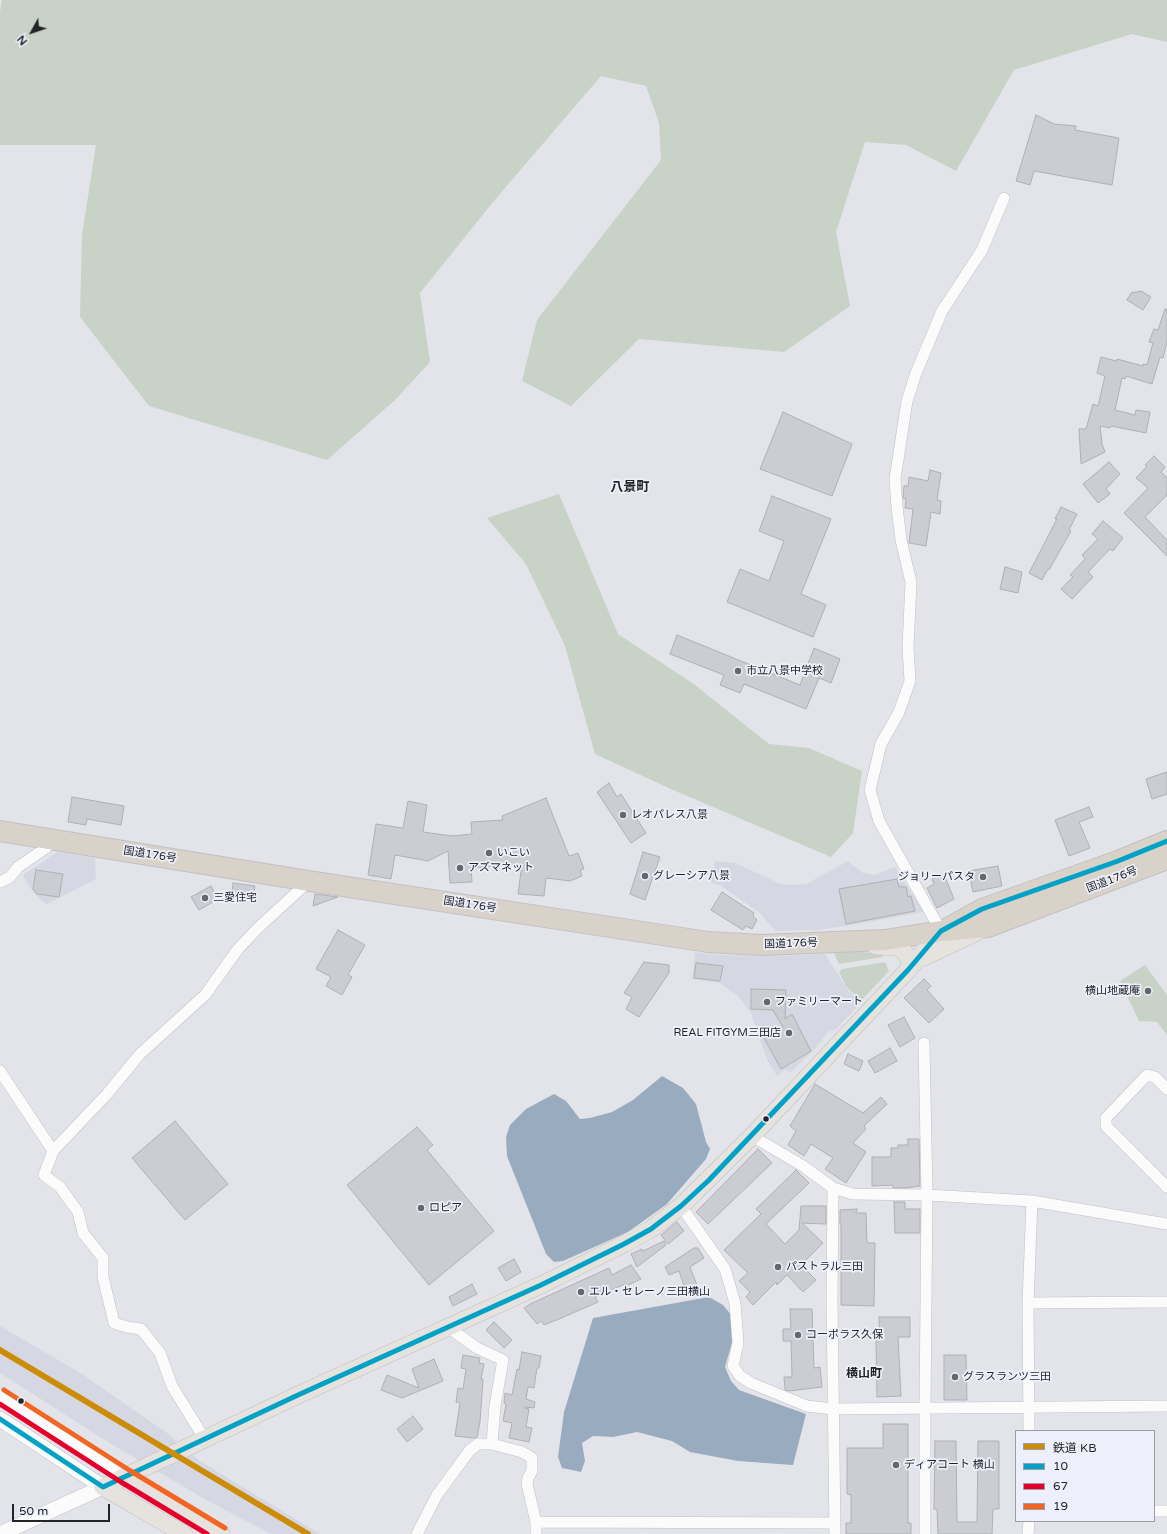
<!DOCTYPE html>
<html>
<head>
<meta charset="utf-8">
<style>
	body { margin:0 }
	#map { position:relative; width:1167px; height:1534px; overflow:hidden; background:#e3e4ea; font-family:"Varela Round","Noto Sans JP",sans-serif }
	canvas { display:block }
	.legend { position:absolute; left:1015px; top:1430px; width:140px; height:92px; box-sizing:border-box; background:#edf0fa; border:1px solid #9c9ea6; margin:0; padding:5px 7px; list-style:none; font-size:12px; color:#232428 }
	.legend li { display:flex; align-items:center; gap:8px; height:20px }
	.legend b { width:20px; border:1px solid #9c9ea6 }
	.north { position:absolute; left:12px; top:12px; width:40px; height:40px; -webkit-text-stroke:3px #edf0fa; paint-order:stroke; rotate:230deg; font-size:11px; font-weight:700; line-height:16px; text-align:center; color:#232428 }
	.north::after { content:''; display:block; margin:auto; width:14px; height:18px; background:#232428; clip-path:polygon(50% 0,100% 100%,50% 72%,0 100%) }
	.scale { position:absolute; left:12px; top:1504px; width:98px; height:18px; box-sizing:border-box; border:2px solid #232428; border-top:0; padding-left:5px; font-size:12px; line-height:14px; white-space:nowrap; color:#232428; -webkit-text-stroke:3px #edf0fa; paint-order:stroke }
</style>
</head>
<body>
<div id="map">
<canvas width="1167" height="1534"></canvas>
<ul class="legend">
<li><b style="height:5px;background:#cd8c08"></b>鉄道 KB</li>
<li><b style="height:5px;background:#02a2c6"></b>10</li>
<li><b style="height:5px;background:#e4002b"></b>67</li>
<li><b style="height:5px;background:#f26522"></b>19</li>
</ul>
<div class="north">N</div>
<div class="scale">50 m</div>
</div>
<script>
const c = document.querySelector('canvas').getContext('2d');
c.lineJoin = 'round';
function fill(path, color) { c.fillStyle = color; c.fill(path, 'evenodd'); }
const toPath = rows => new Path2D(rows.map(r => 'M' + r).join(''));
function trace(path, color, width, dash) { c.strokeStyle = color; c.lineWidth = width; c.lineCap = dash ? 'butt' : 'round'; c.setLineDash(dash || []); c.stroke(path); }
function label(font, color, halo, rows, align = 'center') {
  c.font = font + ' "Varela Round","Noto Sans JP",sans-serif'; c.lineWidth = 3.5; c.setLineDash([]); c.textBaseline = 'middle'; c.strokeStyle = halo; c.fillStyle = color; for (const [text, x, y, turn = 0] of rows) {
    c.save(); c.translate(x, y); c.rotate((+turn || 0) * Math.PI / 180); c.textAlign = isNaN(turn) ? turn : align; if (halo) c.strokeText(text, 0, 0); c.fillText(text, 0, 0); c.restore();
  }
}
fill(toPath([
	[57,852,95,858,96,879,47,904,40,900,28,885,23,875],
	[715,861,736,863,778,883,788,885,806,884,848,861,863,873,875,875,895,867,924,912,845,926,817,930,775,931,760,913,721,886,711,883],
	[695,952,720,955,776,956,825,954,846,987,859,1002,859,1005,835,1030,830,1030,813,1051,790,1073,786,1069,777,1076,768,1062,752,1017,753,1016,737,995,719,983,692,979],
	[0,1326,82,1374,167,1433,200,1461,320,1534,271,1534,208,1501,111,1444,0,1373]
]), '#d5d8e3');
fill(toPath([
	[2,0,1167,0,1167,42,1132,34,1014,70,956,171,906,145,865,142,836,232,850,306,784,352,639,339,571,406,522,381,537,320,661,160,659,123,646,86,601,76,493,202,420,293,430,362,395,400,327,460,149,406,80,317,82,235,96,145,0,145,0,12],
	[559,494,618,634,695,685,769,744,809,748,862,771,853,833,831,857,673,790,595,754,565,646,526,564,487,518],
	[833,951,882,953,883,957,839,964],
	[885,962,889,971,861,1001,846,986,839,972,842,969],
	[1145,965,1167,995,1167,1035,1157,1022,1139,1021,1120,981]
]), '#c9d2c7');
fill(toPath([
	[662,1076,683,1088,696,1104,706,1142,710,1149,706,1159,667,1204,628,1232,563,1261,554,1262,546,1254,507,1156,506,1137,510,1125,526,1109,554,1094,566,1101,580,1119,590,1118,612,1112,633,1100],
	[709,1297,723,1305,732,1316,733,1339,725,1367,731,1381,739,1390,806,1414,793,1465,738,1461,690,1452,672,1441,637,1432,613,1437,593,1436,582,1443,585,1461,581,1472,562,1468,558,1457,564,1412,593,1318]
]), '#99abbe');
const building = toPath([
	[1036,115,1054,124,1076,126,1075,130,1119,138,1112,185,1034,171,1030,185,1016,181,1036,115],
	[1141,291,1151,297,1143,310,1127,300,1131,293,1141,291],
	[1165,309,1167,310,1167,342,1163,358,1160,357,1152,384,1126,376,1125,379,1122,378,1115,410,1135,415,1136,410,1150,412,1146,433,1111,426,1110,428,1100,426,1102,444,1105,452,1081,464,1079,429,1086,429,1093,404,1098,406,1105,376,1097,373,1101,357,1116,361,1117,359,1143,366,1143,364,1147,365,1153,343,1149,342,1154,329,1158,330,1165,309],
	[783,412,852,444,832,496,760,469,783,412],
	[1154,456,1165,467,1161,472,1167,478,1167,495,1145,517,1167,540,1167,556,1124,513,1148,488,1136,478,1147,466,1145,465,1154,456],
	[1109,462,1120,474,1106,489,1110,494,1098,503,1083,484,1109,462],
	[930,470,941,473,937,500,941,501,940,514,931,512,926,546,909,543,913,509,905,508,906,499,903,498,903,496,904,486,908,486,909,477,928,481,930,470],
	[772,496,831,519,801,594,826,605,813,637,727,602,740,569,769,581,784,541,759,531,772,496],
	[1061,507,1077,514,1069,530,1071,531,1049,570,1048,569,1042,580,1029,573,1057,519,1055,519,1061,507],
	[1103,521,1123,538,1113,551,1110,549,1088,572,1093,577,1072,599,1061,589,1073,577,1070,575,1085,559,1082,555,1098,539,1092,534,1103,521],
	[1005,567,1022,572,1018,593,1000,589,1005,567],
	[677,635,800,685,814,648,840,659,831,683,819,678,806,709,744,684,740,693,720,685,724,675,670,654,677,635],
	[1167,772,1167,794,1152,799,1146,779,1167,772],
	[609,783,617,797,621,794,646,833,631,843,597,792,609,783],
	[72,797,124,806,121,825,87,819,86,825,68,822,72,797],
	[546,798,569,856,578,853,584,869,580,870,582,876,570,881,546,878,544,896,518,894,522,864,471,868,472,882,450,883,448,851,428,861,395,855,391,879,368,875,376,824,403,828,408,801,427,805,423,832,452,836,472,834,471,822,503,820,502,816,546,798],
	[1089,807,1093,817,1079,822,1090,848,1069,856,1055,820,1089,807],
	[643,852,660,857,645,900,630,894,643,852],
	[998,866,1002,886,973,892,969,871,998,866],
	[36,870,63,874,59,897,37,894,33,889,36,870],
	[941,874,942,878,945,877,954,899,937,908,927,888,934,884,932,879,941,874],
	[897,879,899,887,906,887,908,897,911,896,915,911,846,924,839,889,897,879],
	[233,883,255,886,253,899,232,895,233,883],
	[211,886,218,899,199,910,191,897,211,886],
	[722,892,754,913,753,916,757,920,752,929,746,926,743,930,711,910,722,892],
	[315,894,338,897,313,906,315,894],
	[338,930,365,945,348,975,352,977,342,995,326,986,331,977,316,969,338,930],
	[644,962,669,965,669,973,639,1017,626,1009,632,997,624,993,644,962],
	[696,963,723,966,720,981,694,978,696,963],
	[924,979,931,986,927,990,944,1009,929,1023,904,998,924,979],
	[751,989,786,990,785,1019,792,1014,811,1051,781,1069,764,1038,783,1027,773,1010,751,1009,751,989],
	[904,1017,915,1038,900,1047,888,1025,904,1017],
	[890,1048,897,1061,875,1073,868,1061,890,1048],
	[848,1054,863,1061,859,1071,844,1064,848,1054],
	[815,1084,863,1113,881,1097,887,1104,864,1126,866,1129,853,1143,866,1152,846,1183,825,1169,833,1158,811,1144,804,1156,788,1145,796,1131,790,1126,815,1084],
	[175,1121,228,1184,185,1220,132,1158,175,1121],
	[417,1127,433,1145,427,1150,494,1231,429,1285,347,1185,417,1127],
	[908,1139,919,1139,920,1186,905,1188,893,1188,893,1185,872,1186,872,1157,891,1157,891,1148,898,1148,898,1145,908,1145,908,1139],
	[758,1149,772,1163,708,1224,696,1212,758,1149],
	[796,1170,809,1183,766,1224,785,1244,799,1230,801,1206,826,1206,826,1224,802,1223,823,1243,801,1265,816,1280,803,1292,787,1275,777,1285,776,1282,753,1305,746,1297,750,1292,739,1281,748,1273,724,1250,761,1214,756,1209,796,1170],
	[894,1202,905,1202,905,1209,920,1209,920,1233,895,1233,894,1202],
	[857,1209,856,1213,866,1213,867,1243,875,1243,874,1306,841,1305,841,1224,840,1224,840,1210,857,1209],
	[677,1222,684,1231,668,1244,661,1235,677,1222],
	[664,1241,666,1245,637,1267,631,1254,642,1249,643,1251,664,1241],
	[694,1248,698,1248,704,1258,690,1267,700,1293,688,1297,679,1271,669,1275,665,1267,694,1248],
	[514,1259,521,1272,506,1281,498,1268,514,1259],
	[631,1265,641,1279,626,1286,625,1284,595,1297,598,1302,559,1319,544,1325,541,1321,537,1324,524,1308,530,1304,609,1268,612,1275,631,1265],
	[472,1284,477,1294,453,1306,449,1297,472,1284],
	[790,1309,812,1309,814,1368,820,1367,822,1387,789,1391,785,1390,784,1377,792,1377,791,1341,783,1341,783,1329,791,1329,790,1309],
	[879,1317,910,1317,910,1337,898,1337,901,1396,877,1397,876,1341,880,1341,879,1317],
	[494,1322,512,1340,504,1348,486,1330,494,1322],
	[522,1352,541,1356,539,1368,537,1368,534,1388,528,1387,526,1399,535,1402,534,1408,525,1407,525,1408,529,1409,526,1427,532,1428,529,1442,509,1438,512,1423,503,1421,506,1404,504,1403,505,1393,512,1395,517,1369,519,1370,522,1352],
	[463,1355,480,1358,479,1363,484,1364,481,1379,483,1379,480,1422,477,1437,474,1438,455,1436,460,1403,456,1402,458,1388,463,1389,466,1369,461,1368,463,1355],
	[944,1355,966,1355,967,1400,944,1400,944,1355],
	[434,1359,443,1381,402,1398,381,1390,387,1375,419,1388,412,1369,434,1359],
	[413,1416,423,1429,407,1442,397,1429,413,1416],
	[883,1424,908,1424,908,1523,911,1523,911,1534,846,1534,846,1523,851,1523,851,1495,847,1494,847,1448,883,1448,883,1424],
	[935,1441,956,1441,957,1522,977,1522,978,1441,999,1441,999,1509,993,1509,992,1534,938,1534,937,1509,934,1509,935,1441]
]);
fill(building, '#cccdd2');
trace(building, '#afb0b4', 1);
const street = toPath([
	[0,882,10,877,18,867,46,848,50,839],
	[941,931,879,821,870,790,881,744,899,712,910,681,908,647,911,582,901,540,897,507,895,479,907,401,916,373,942,311,982,250,1004,198],
	[924,1043,927,1195,925,1408,925,1534],
	[0,1071,53,1151],
	[1167,1089,1155,1077,1147,1075,1106,1118,1106,1126,1167,1187],
	[752,1136,803,1166,833,1188,853,1194,927,1195,1032,1201,1167,1224],
	[833,1188,832,1300,835,1534],
	[681,1206,725,1269,735,1303,738,1343,733,1366,740,1376,751,1383,807,1406,833,1409,1167,1406],
	[1028,1303,1167,1302],
	[448,1327,477,1348,503,1360,495,1406,492,1444],
	[1029,1431,1028,1303,1032,1201],
	[204,1438,172,1386,160,1353,141,1329,127,1327,114,1323,103,1277,103,1258,83,1233,78,1212,60,1187,44,1175,53,1151,107,1094,140,1054,205,995,238,949,258,928,309,881],
	[1154,1511,1167,1511],
	[417,1534,437,1495,470,1450,478,1444,492,1444,522,1452,532,1458,532,1471,528,1478,527,1484,536,1522],
	[536,1534,536,1522,835,1523],
	[1028,1534,1029,1521]
]);
const secondary = toPath([
	[0,1396,125,1476],
	[0,1419,103,1487],
	[0,1534,103,1487]
]);
const primary = toPath([
	[876,946,897,947,903,950,909,959,910,965,908,970],
	[924,957,981,930],
	[125,1476,221,1534],
	[103,1487,298,1395,541,1285,624,1244,651,1229,681,1206,752,1136,908,970,941,931],
	[103,1487,184,1534]
]);
const highway = toPath([
	[0,831,309,881,708,942,761,945,885,940,941,931,988,927,1167,859],
	[948,928,982,909,1118,861,1167,841]
]);
trace(street, '#bfc0c4', 12);
trace(secondary, '#bfc0c4', 16);
trace(primary, '#c0c1c5', 18);
trace(highway, '#c0c1c5', 22);
trace(street, '#fbfbfc', 11);
trace(secondary, '#fbfbfc', 15);
trace(primary, '#e6e2dd', 17);
trace(highway, '#d9d2c9', 20);
trace(toPath([
	[0,1419,103,1487,298,1395,541,1285,624,1244,651,1229,681,1206,709,1180,908,970,941,931,982,909,1118,861,1167,841]
]), '#02a2c6', 5);
trace(toPath([
	[0,1404,121,1482,207,1534]
]), '#e4002b', 5);
trace(toPath([
	[4,1390,129,1470,225,1528]
]), '#f26522', 5);
trace(toPath([
	[0,1350,308,1534]
]), '#cd8c08', 6);
for (const [x, y, r, color] of [
	[738,671,4,"#66676c"],
	[623,815,4,"#66676c"],
	[489,853,4,"#66676c"],
	[460,868,4,"#66676c"],
	[645,876,4,"#66676c"],
	[983,877,4,"#66676c"],
	[205,898,4,"#66676c"],
	[1148,991,4,"#66676c"],
	[767,1002,4,"#66676c"],
	[789,1033,4,"#66676c"],
	[766,1119,3.5,"#232428"],
	[421,1208,4,"#66676c"],
	[778,1267,4,"#66676c"],
	[581,1292,4,"#66676c"],
	[798,1335,4,"#66676c"],
	[955,1377,4,"#66676c"],
	[21,1401,3.5,"#232428"],
	[896,1465,4,"#66676c"]
]) { const dot = new Path2D(); dot.arc(x, y, r, 0, 2 * Math.PI); c.fillStyle = color; c.fill(dot); trace(dot, '#edf0fa', 1.5); }
label('11px', '#232428', '#edf0fa', [
	["市立八景中学校",746,671],
	["レオパレス八景",631,815],
	["いこい",497,853],
	["アズマネット",468,868],
	["グレーシア八景",653,876],
	["ジョリーパスタ",975,877,"right"],
	["三愛住宅",213,898],
	["横山地蔵庵",1140,991,"right"],
	["ファミリーマート",775,1002],
	["REAL FITGYM三田店",781,1033,"right"],
	["ロピア",429,1208],
	["パストラル三田",786,1267],
	["エル・セレーノ三田横山",589,1292],
	["コーポラス久保",806,1335],
	["グラスランツ三田",963,1377],
	["ディアコート 横山",904,1465]
], 'left');
label('11px', '#232428', '#edf0fa', [
	["国道176号",150,855,9],
	["国道176号",1112,880,-21],
	["国道176号",470,905,9],
	["国道176号",791,944,-2]
]);
label('bold 12px', '#232428', '#edf0fa', [
	["横山町",864,1374]
]);
label('bold 13px', '#232428', '#edf0fa', [
	["八景町",630,488]
]);
</script>
</body>
</html>
